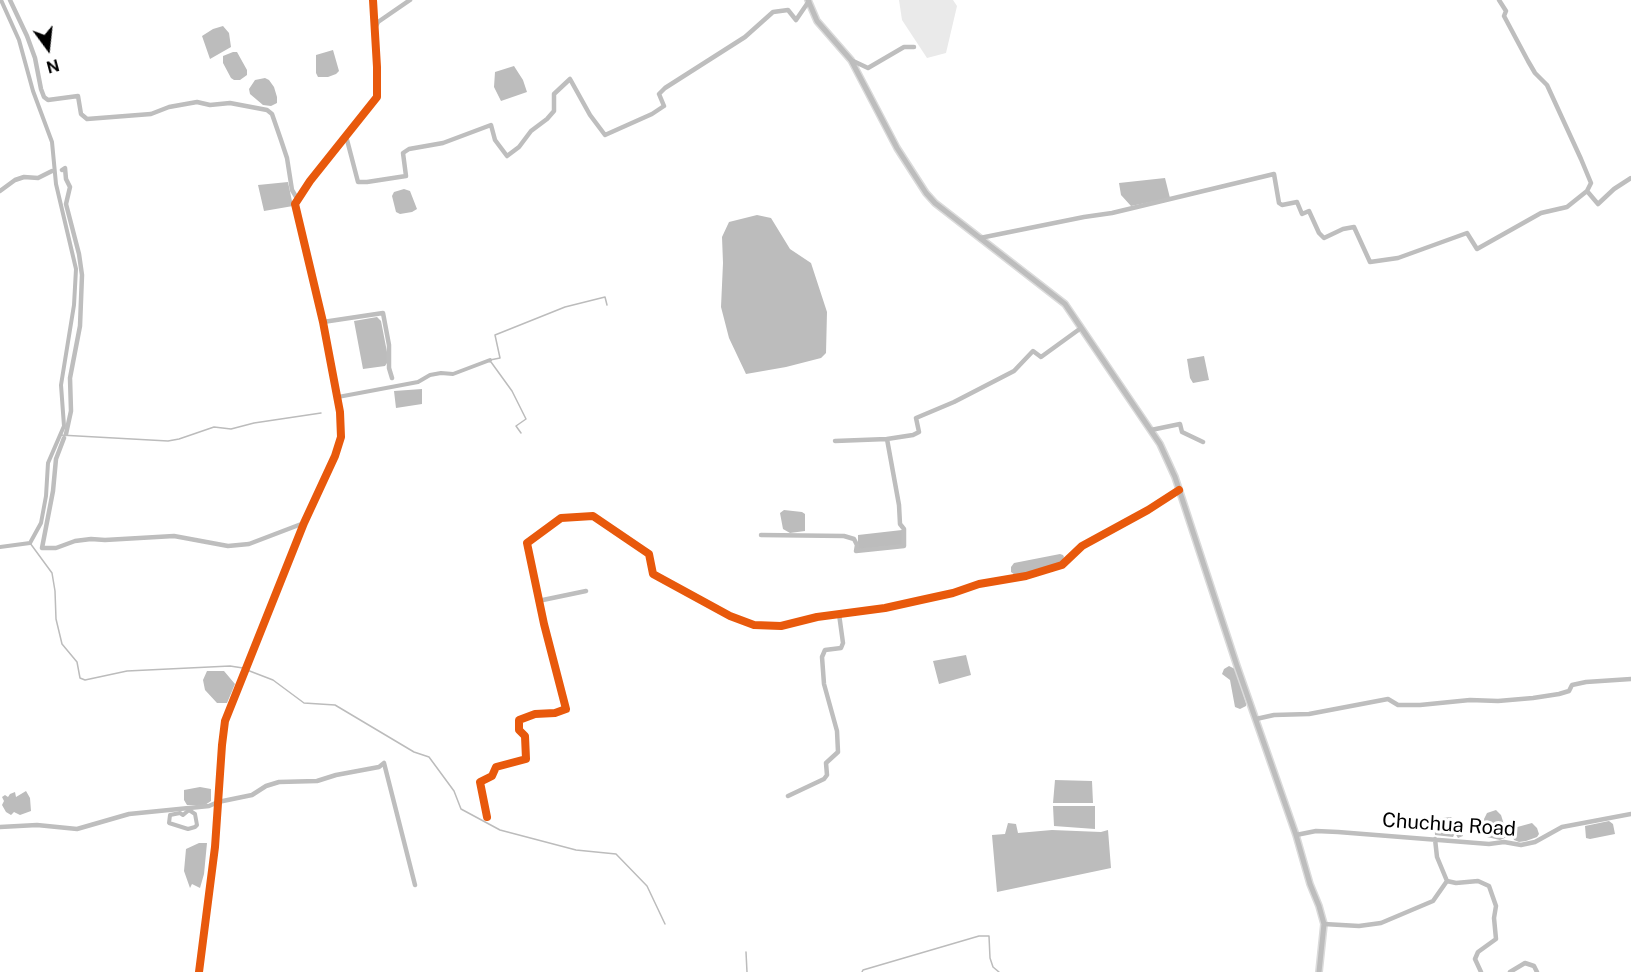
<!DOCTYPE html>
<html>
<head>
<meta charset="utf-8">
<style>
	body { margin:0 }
	#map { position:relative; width:1631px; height:972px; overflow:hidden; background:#fff; font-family:"Public Sans",sans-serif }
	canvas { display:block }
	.north { position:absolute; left:18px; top:18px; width:60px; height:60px; -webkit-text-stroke:4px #fff; paint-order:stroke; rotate:165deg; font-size:16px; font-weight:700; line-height:24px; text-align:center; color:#000 }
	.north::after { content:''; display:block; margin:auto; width:21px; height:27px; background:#000; clip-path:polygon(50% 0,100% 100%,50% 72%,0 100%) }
</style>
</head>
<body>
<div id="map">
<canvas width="1631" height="972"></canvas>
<div class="north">N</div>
</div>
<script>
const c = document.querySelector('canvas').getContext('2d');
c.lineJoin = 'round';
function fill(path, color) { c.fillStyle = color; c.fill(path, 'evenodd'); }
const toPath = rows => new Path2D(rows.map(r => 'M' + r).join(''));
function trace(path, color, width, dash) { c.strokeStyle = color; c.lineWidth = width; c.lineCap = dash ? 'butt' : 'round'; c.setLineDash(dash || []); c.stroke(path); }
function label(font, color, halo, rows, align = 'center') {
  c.font = font + ' "Public Sans",sans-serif'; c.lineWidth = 6; c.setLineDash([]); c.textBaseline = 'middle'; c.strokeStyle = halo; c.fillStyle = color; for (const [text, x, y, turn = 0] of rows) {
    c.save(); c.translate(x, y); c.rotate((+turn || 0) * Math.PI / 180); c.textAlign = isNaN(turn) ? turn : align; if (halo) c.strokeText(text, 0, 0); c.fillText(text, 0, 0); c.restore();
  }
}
fill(toPath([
	[899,0,953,0,957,6,946,53,927,58,902,20]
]), '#eaeaea');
fill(toPath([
	[223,26,229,33,231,47,210,59,202,36,213,29],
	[333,50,339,71,336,74,328,77,318,77,316,73,316,55],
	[233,52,237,52,247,70,247,75,240,80,234,80,231,78,223,63,223,56],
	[514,66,523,80,527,92,501,101,494,87,495,72],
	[265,78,269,80,274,87,277,97,277,103,271,106,263,105,250,94,249,89,255,80],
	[1165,178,1170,198,1131,206,1121,195,1119,183],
	[288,182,293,206,264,211,258,185],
	[404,189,410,191,417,209,412,212,400,214,396,212,392,196,394,192],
	[757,215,771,218,790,249,811,263,827,312,826,353,821,358,786,367,746,374,729,338,721,307,723,263,722,237,729,222],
	[377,317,381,321,387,352,387,363,385,366,363,369,354,321],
	[1204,356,1209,380,1193,383,1190,378,1187,359],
	[422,389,422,404,396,408,394,391],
	[784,510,802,512,805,514,805,531,790,533,783,529,780,513],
	[902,530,903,545,858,550,858,535],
	[1060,554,1063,555,1064,557,1061,563,1024,574,1015,575,1011,572,1011,567,1014,563],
	[966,655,971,675,939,684,933,661],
	[1229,666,1235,669,1246,703,1246,706,1240,709,1235,707,1230,680,1222,674,1224,669],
	[207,671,224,671,235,684,227,703,217,703,205,690,203,680],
	[1055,780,1092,781,1093,803,1053,803],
	[200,787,211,789,211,801,205,805,187,805,184,800,184,790],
	[26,791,30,798,31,811,20,815,14,812,11,815,6,812,2,805,4,801,2,797,5,795,8,797,10,794,15,792,16,797],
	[1053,806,1095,806,1095,829,1054,826],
	[1496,810,1501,815,1507,834,1507,837,1500,840,1487,837,1484,819,1487,813],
	[1451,817,1454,821,1461,819,1464,822,1464,827,1462,828,1463,836,1458,838,1455,833,1453,837,1435,835,1434,819],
	[1609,821,1613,824,1615,834,1590,839,1586,838,1585,826],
	[1008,823,1016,824,1018,833,1052,830,1101,832,1108,830,1111,868,997,892,992,835,1005,834],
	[1532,823,1537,828,1539,834,1537,837,1526,841,1519,842,1514,840,1510,829],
	[199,843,207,843,204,874,200,888,192,884,190,888,184,871,186,849]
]), '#bcbcbc');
trace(toPath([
	[490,360,500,358,495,335,565,307,605,297,607,305],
	[487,361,491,362,512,391,526,419,516,426,521,433],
	[60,435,168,441,179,439,214,427,231,429,254,423,321,413],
	[30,543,52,573,55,591,56,619,62,644,77,662,80,678,85,680,127,671,230,666,243,668],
	[247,670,273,680,304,703,335,705,414,752,429,757,454,791,461,809,500,830,576,850,616,854,647,886,665,924],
	[746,952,747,972],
	[862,972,863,970,979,936,989,936,990,958,993,967,999,972]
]), '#bcbcbc', 1.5);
trace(toPath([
	[338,397,418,382,430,375,441,373,453,374,490,360],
	[0,547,30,543,41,523,46,496,48,463,64,426,61,385,74,305,76,269,56,184,52,142,33,91,19,40,1,0],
	[189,810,195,814,197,825,195,827,188,829,169,823,170,815,180,813,183,815,189,810]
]), '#bcbcbc', 4);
const major = toPath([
	[808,0,817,21,851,60,897,148,926,193,935,203,1065,304,1160,444,1175,477,1237,666,1296,835,1310,884,1319,906,1324,924,1319,972]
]);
trace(major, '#dbdbdb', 8);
trace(toPath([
	[10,0,27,36,35,58,41,89,44,97,48,100,78,96,81,114,87,119,151,114,169,107,197,102,210,105,230,103,267,110,272,114,281,140,287,158,292,190,298,200],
	[1499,0,1506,11,1504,16,1528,61,1535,73,1547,85,1581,159,1591,183,1587,191,1598,204,1614,189,1631,178],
	[375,28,378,22,410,0],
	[851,60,868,68,904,47,914,47],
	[346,136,358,182,367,182,406,176,403,153,409,149,443,143,491,125,495,140,507,156,519,147,531,131,547,119,554,111,554,94,570,79,590,115,605,135,652,114,664,106,659,94,665,88,745,37,773,12,788,10,796,20,809,1],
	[62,170,65,168,66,179,70,187,66,204,79,254,82,275,80,326,70,378,71,411,66,434],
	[0,191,15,180,24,177,38,178,52,171],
	[980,238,1084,217,1112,213,1274,174,1279,203,1282,205,1297,202,1302,214,1309,211,1319,233,1324,238,1343,229,1354,227,1370,262,1398,258,1467,233,1477,249,1541,213,1567,207,1587,191],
	[323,322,383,313,389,345,389,368,392,378],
	[1151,430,1180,424,1182,432,1203,442],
	[64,438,56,459,53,491,42,548,56,548,75,541,91,539,105,540,174,536,228,546,249,544,304,523],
	[835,441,887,439],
	[761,535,844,536,854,539,857,545,856,551,904,546,904,529,900,524,899,505,887,439,913,435,919,432,916,418,954,402,1014,371,1033,351,1041,357,1081,328],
	[538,601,586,591],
	[1256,719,1274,715,1309,714,1388,699,1398,705,1420,705,1470,700,1498,701,1533,698,1559,694,1569,691,1572,685,1586,682,1631,679],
	[788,796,824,779,827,775,826,763,838,752,837,731,824,684,822,657,825,650,841,648,843,643,839,614],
	[487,817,480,782,492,776,496,767,526,759,525,736,519,730,519,720,535,714,555,713,566,709,544,624,527,543,561,518,593,516,649,554,653,574,730,616,754,625,781,626,817,617,885,608,921,600,953,593,979,584,1026,576,1062,565,1082,546,1148,510,1179,490],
	[0,827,37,825,77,829,129,814,209,806,218,802,252,795,266,786,279,782,317,781,336,775,379,767,384,763,415,885],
	[1296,835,1316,831,1338,832,1489,844,1504,842,1521,845,1535,842,1562,827,1631,814],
	[1435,839,1437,857,1447,881,1456,883,1478,881,1489,886,1496,906,1494,918,1496,939,1478,952,1475,959,1481,972],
	[1324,924,1359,926,1381,923,1433,901,1447,881],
	[199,972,215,847,222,745,225,721,304,523,335,456,341,437,340,412,323,322,295,204,310,181,377,97,377,67,373,0],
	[1510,972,1525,963,1534,966,1537,972]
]), '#bebebe', 4.5);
trace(major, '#bdbdbd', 5);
trace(toPath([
	[487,817,480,782,492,776,496,767,526,759,525,736,519,730,519,720,535,714,555,713,566,709,544,624,527,543,561,518,593,516,649,554,653,574,730,616,754,625,781,626,817,617,885,608,921,600,953,593,979,584,1026,576,1062,565,1082,546,1148,510,1179,490],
	[199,972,215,847,222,745,225,721,304,523,335,456,341,437,340,412,323,322,295,204,310,181,377,97,377,67,373,0]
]), '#e8590c', 8);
label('20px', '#000', '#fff', [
	["Chuchua Road",1449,825,4]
]);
</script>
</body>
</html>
